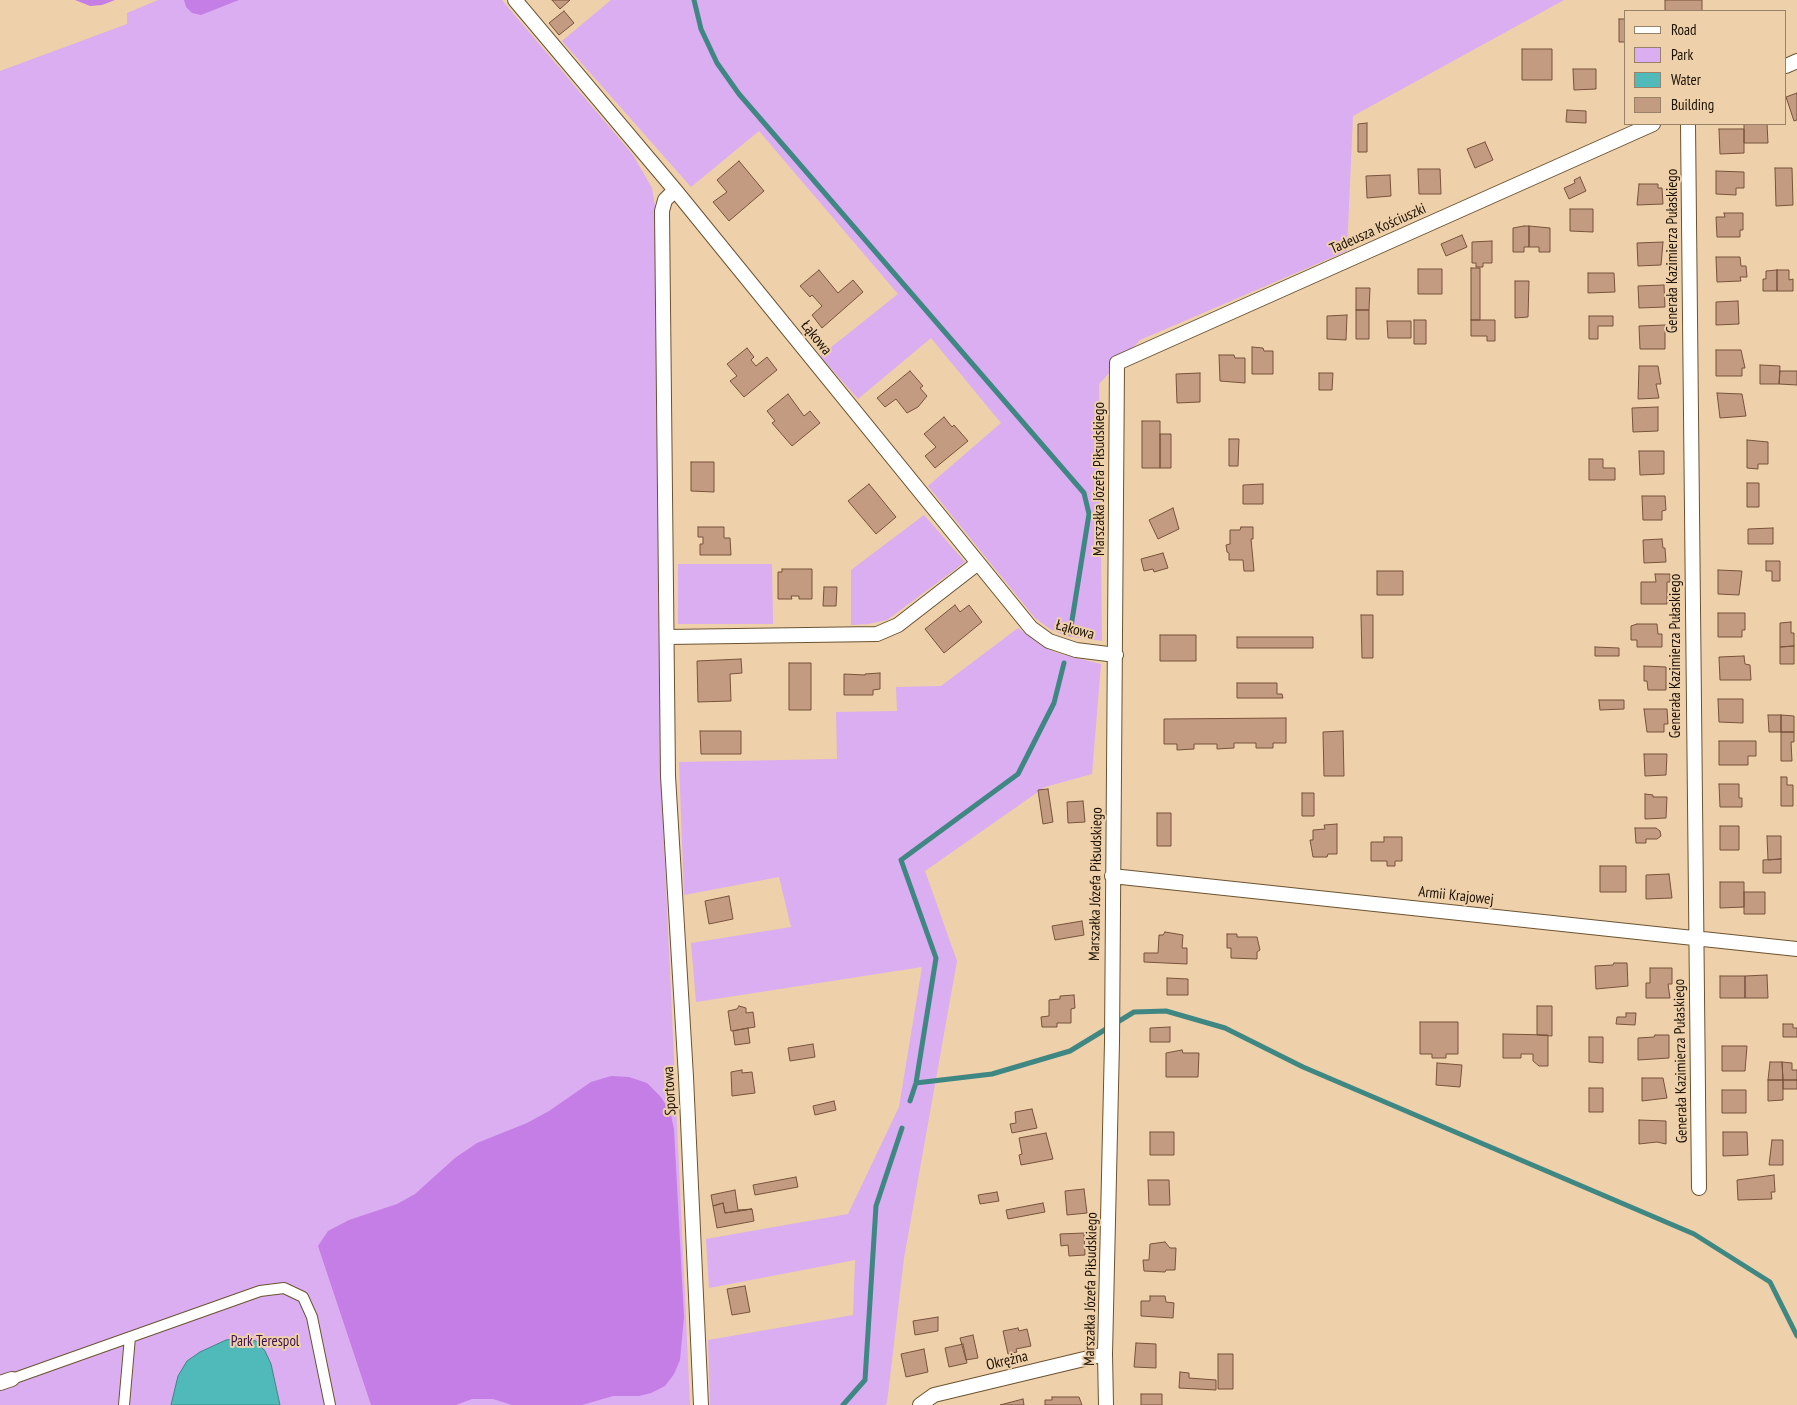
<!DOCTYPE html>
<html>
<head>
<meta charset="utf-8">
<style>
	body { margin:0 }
	#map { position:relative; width:1797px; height:1405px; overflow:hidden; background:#eed0aa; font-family:"PT Sans Narrow",sans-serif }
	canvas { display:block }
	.legend { position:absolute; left:1624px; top:10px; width:162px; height:115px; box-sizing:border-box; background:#eed0aa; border:1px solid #998368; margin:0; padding:6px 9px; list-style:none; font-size:15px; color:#1a1004 }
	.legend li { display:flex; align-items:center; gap:10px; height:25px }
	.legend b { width:25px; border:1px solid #998368 }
</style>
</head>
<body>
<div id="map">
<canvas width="1797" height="1405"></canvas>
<ul class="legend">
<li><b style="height:6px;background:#fff"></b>Road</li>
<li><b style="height:14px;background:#dbadf1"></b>Park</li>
<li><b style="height:14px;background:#4fbab9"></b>Water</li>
<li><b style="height:14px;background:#c39b81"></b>Building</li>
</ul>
</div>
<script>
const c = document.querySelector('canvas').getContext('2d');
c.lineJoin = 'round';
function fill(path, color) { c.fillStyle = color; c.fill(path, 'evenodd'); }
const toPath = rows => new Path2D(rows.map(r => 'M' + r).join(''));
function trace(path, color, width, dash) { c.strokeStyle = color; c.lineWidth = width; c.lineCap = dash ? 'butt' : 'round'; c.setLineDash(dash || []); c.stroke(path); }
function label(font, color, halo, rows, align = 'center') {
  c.font = font + ' "PT Sans Narrow",sans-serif'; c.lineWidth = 4; c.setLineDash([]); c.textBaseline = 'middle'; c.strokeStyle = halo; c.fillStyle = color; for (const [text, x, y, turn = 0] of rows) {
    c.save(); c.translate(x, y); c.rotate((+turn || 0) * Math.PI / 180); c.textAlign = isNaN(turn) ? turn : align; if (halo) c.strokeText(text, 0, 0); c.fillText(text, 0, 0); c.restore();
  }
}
fill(toPath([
	[158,0,502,0,633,155,652,188,655,206,660,756,690,1405,0,1405,0,71,127,24,127,13],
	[611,0,1564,0,1353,116,1347,251,1140,340,1099,384,1102,641,1066,636,1050,629,1035,618,928,486,1001,423,931,338,858,399,820,356,898,294,759,131,691,187,562,41],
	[924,515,965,562,887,620,868,624,851,625,851,570],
	[678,564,772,564,773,624,678,624],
	[1018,628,1042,646,1057,653,1101,664,1092,774,1045,787,925,871,957,961,904,1258,887,1403,885,1405,710,1405,708,1340,853,1315,855,1260,709,1288,706,1239,848,1214,899,1107,922,967,696,1002,691,943,791,927,779,877,684,895,679,762,837,759,836,712,897,711,896,687,941,686]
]), '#dbadf1');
fill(toPath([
	[75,0,115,0,102,5,90,6],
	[184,0,239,0,201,15,192,13,186,7],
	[611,1076,629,1077,647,1083,660,1096,670,1111,674,1129,684,1317,680,1360,674,1374,665,1386,651,1393,639,1396,613,1396,582,1405,512,1405,493,1399,472,1399,456,1405,371,1405,318,1246,328,1231,349,1220,397,1204,415,1194,455,1158,477,1143,527,1123,549,1111,591,1082]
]), '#c57ee6');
const water = toPath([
	[242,1338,256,1341,265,1351,271,1364,280,1405,171,1405,178,1376,187,1361,200,1352,226,1340,242,1338]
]);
fill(water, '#4fbab9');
trace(water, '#3f8783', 1);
trace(toPath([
	[694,0,701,29,717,63,739,94,1084,493,1089,514,1070,633],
	[916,1083,992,1074,1070,1051,1134,1012,1166,1011,1225,1028,1303,1067,1694,1234,1770,1282,1797,1336],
	[910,1101,916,1083,936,958,901,860,1018,774,1054,703,1064,663],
	[843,1405,865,1380,876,1206,902,1128]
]), '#3f8783', 5);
const building = toPath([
	[552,0,570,0,560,9,552,0],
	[1665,0,1702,0,1702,11,1665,11,1665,0],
	[564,11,574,23,559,35,549,23,564,11],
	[1619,19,1626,19,1626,42,1619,42,1619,19],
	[1522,49,1552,49,1552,80,1522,80,1522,49],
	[1573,69,1596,69,1596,89,1574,90,1573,69],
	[1797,93,1797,120,1794,121,1786,97,1797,93],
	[1567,110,1586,111,1586,123,1566,122,1567,110],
	[1367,123,1367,152,1358,152,1358,124,1367,123],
	[1744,124,1767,124,1768,143,1744,143,1744,124],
	[1719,129,1744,129,1744,153,1720,154,1719,129],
	[1485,142,1493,160,1475,168,1467,149,1485,142],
	[739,161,764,191,729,221,713,202,727,192,717,180,739,161],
	[1775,168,1792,168,1793,205,1776,206,1775,168],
	[1418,169,1440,169,1441,194,1419,194,1418,169],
	[1716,171,1744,172,1744,188,1736,188,1736,195,1716,194,1716,171],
	[1390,175,1391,196,1367,198,1366,176,1390,175],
	[1580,177,1586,191,1569,199,1564,188,1575,183,1574,180,1580,177],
	[1639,184,1658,184,1658,188,1662,188,1663,204,1637,205,1639,184],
	[1570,209,1593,209,1593,232,1570,231,1570,209],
	[1724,213,1743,213,1743,230,1740,230,1740,237,1717,237,1716,217,1725,217,1724,213],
	[1524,226,1529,226,1529,247,1524,247,1524,252,1513,252,1513,228,1524,226],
	[1529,226,1550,228,1550,252,1539,252,1539,247,1529,247,1529,226],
	[1462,235,1467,247,1446,256,1441,244,1462,235],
	[1492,241,1492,263,1483,263,1483,267,1476,267,1476,263,1472,263,1472,242,1492,241],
	[1663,242,1661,265,1638,266,1637,243,1663,242],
	[1716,257,1740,257,1741,266,1746,266,1747,277,1740,277,1741,281,1717,282,1716,257],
	[1471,268,1480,268,1480,320,1471,320,1471,268],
	[1418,269,1442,269,1442,294,1418,294,1418,269],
	[819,270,838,293,853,280,863,292,822,328,812,315,822,306,812,295,810,297,800,286,819,270],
	[1777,270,1777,291,1763,291,1763,279,1766,279,1766,271,1777,270],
	[1777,270,1789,270,1789,280,1793,279,1793,291,1777,291,1777,270],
	[1588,273,1614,273,1615,292,1588,293,1588,273],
	[1515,281,1529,281,1528,317,1515,318,1515,281],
	[1664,285,1665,307,1639,308,1638,286,1664,285],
	[1356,288,1370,288,1369,310,1356,310,1356,288],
	[1738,301,1739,324,1716,325,1716,302,1738,301],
	[1356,310,1369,310,1369,339,1356,339,1356,310],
	[1347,315,1346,340,1327,339,1327,316,1347,315],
	[1589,316,1613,316,1613,326,1598,326,1598,339,1589,339,1589,316],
	[1414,320,1426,320,1426,344,1414,344,1414,320],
	[1471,320,1495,320,1495,341,1487,341,1487,336,1471,336,1471,320],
	[1387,321,1411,321,1411,338,1388,338,1387,321],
	[1665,325,1665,349,1640,349,1639,326,1665,325],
	[1252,347,1263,348,1264,351,1273,351,1273,374,1252,374,1252,347],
	[747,348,754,357,751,360,756,366,767,357,777,370,744,397,730,381,737,376,727,364,747,348],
	[1716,350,1741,350,1745,368,1742,368,1742,376,1716,376,1716,350],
	[1219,355,1234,355,1235,358,1245,358,1245,383,1220,381,1219,355],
	[1760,365,1780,366,1779,384,1760,384,1760,365],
	[1639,366,1658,366,1661,384,1656,384,1659,398,1638,399,1639,366],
	[910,371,923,386,920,388,927,396,918,407,907,413,896,399,885,407,877,398,910,371],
	[1780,371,1797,371,1797,385,1779,384,1780,371],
	[1200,373,1200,402,1177,403,1176,374,1200,373],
	[1319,373,1333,373,1332,390,1319,390,1319,373],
	[1717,393,1742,394,1746,416,1720,418,1717,393],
	[788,394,804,416,810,411,820,423,792,446,772,423,775,421,767,411,788,394],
	[1658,407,1658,431,1633,432,1632,408,1658,407],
	[944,417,952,427,954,425,968,441,935,468,925,456,936,447,924,434,944,417],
	[1142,421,1160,421,1160,468,1142,468,1142,421],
	[1160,434,1171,434,1171,468,1160,468,1160,434],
	[1229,439,1239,439,1238,466,1229,466,1229,439],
	[1747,440,1768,442,1768,464,1758,464,1758,469,1747,468,1747,440],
	[1639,451,1664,451,1664,474,1640,475,1639,451],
	[1589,459,1603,459,1603,468,1615,468,1615,480,1589,480,1589,459],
	[691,462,714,462,714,492,691,491,691,462],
	[1747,483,1759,483,1759,507,1747,507,1747,483],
	[869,484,896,517,876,534,848,501,869,484],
	[1263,484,1263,504,1243,504,1243,485,1263,484],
	[1642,496,1665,496,1666,510,1662,511,1662,520,1643,520,1642,496],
	[1173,508,1179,529,1158,539,1149,520,1173,508],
	[698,527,724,527,724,538,730,538,731,555,700,555,700,544,703,544,703,537,698,537,698,527],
	[1241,527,1253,527,1253,539,1251,539,1254,571,1244,571,1243,560,1229,560,1229,553,1227,552,1226,545,1230,544,1230,530,1240,530,1241,527],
	[1773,528,1773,544,1748,544,1748,529,1773,528],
	[1662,539,1663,548,1665,548,1666,562,1644,563,1643,540,1662,539],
	[1163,553,1168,568,1154,572,1153,569,1144,571,1141,559,1163,553],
	[1766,561,1780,561,1780,581,1772,581,1772,571,1766,571,1766,561],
	[782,569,812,569,812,599,799,599,799,596,791,596,792,599,778,599,778,572,782,572,782,569],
	[1718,570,1742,571,1739,595,1718,594,1718,570],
	[1377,571,1403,571,1403,595,1377,595,1377,571],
	[1655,574,1670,574,1670,582,1667,582,1667,604,1641,604,1641,582,1656,582,1655,574],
	[824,587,837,587,836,606,823,606,824,587],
	[955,605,960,612,969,605,982,622,944,653,925,629,955,605],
	[1718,613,1745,613,1745,630,1742,630,1742,637,1718,637,1718,613],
	[1361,615,1373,615,1373,658,1362,658,1361,615],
	[1791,622,1791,633,1794,633,1794,646,1780,647,1780,623,1791,622],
	[1637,624,1657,624,1658,634,1662,634,1662,647,1637,647,1637,640,1631,640,1631,626,1637,624],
	[1160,635,1196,635,1196,661,1160,661,1160,635],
	[1237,637,1313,637,1313,648,1237,648,1237,637],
	[1794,646,1794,664,1780,664,1780,647,1794,646],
	[1595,647,1619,648,1619,656,1595,656,1595,647],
	[1744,656,1745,664,1750,665,1751,680,1720,680,1719,657,1744,656],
	[741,659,742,673,730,674,731,701,698,702,697,661,741,659],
	[789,663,811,663,811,710,789,710,789,663],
	[1644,666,1666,667,1666,690,1648,690,1647,681,1644,681,1644,666],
	[880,673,880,689,873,690,873,695,844,695,844,674,865,675,865,674,880,673],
	[1237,683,1277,683,1277,694,1282,694,1283,698,1237,698,1237,683],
	[1718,699,1743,699,1743,723,1719,722,1718,699],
	[1599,700,1624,700,1624,709,1600,710,1599,700],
	[1644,709,1667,709,1668,724,1664,724,1664,732,1647,732,1644,709],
	[1768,715,1781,715,1781,732,1769,732,1768,715],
	[1781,715,1794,716,1794,732,1781,732,1781,715],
	[1286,718,1286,743,1273,743,1273,748,1256,748,1256,743,1234,743,1234,748,1217,749,1217,744,1194,744,1194,749,1177,750,1177,744,1164,744,1164,719,1286,718],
	[700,731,741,731,741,754,701,754,700,731],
	[1343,731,1344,776,1324,776,1323,732,1343,731],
	[1781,732,1794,732,1794,742,1791,742,1792,761,1781,761,1781,732],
	[1719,741,1756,741,1756,756,1748,756,1748,765,1719,765,1719,741],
	[1644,754,1667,754,1666,775,1645,776,1644,754],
	[1781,777,1787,777,1787,785,1793,785,1793,806,1781,806,1781,777],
	[1719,784,1739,784,1739,798,1742,798,1742,807,1720,807,1719,784],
	[1048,789,1053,822,1043,824,1038,790,1048,789],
	[1302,793,1314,793,1314,816,1302,816,1302,793],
	[1645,794,1653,795,1653,797,1667,797,1666,818,1645,819,1645,794],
	[1083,801,1085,822,1068,823,1067,802,1083,801],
	[1157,813,1171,813,1171,846,1157,846,1157,813],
	[1337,824,1337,854,1328,854,1327,857,1313,857,1310,840,1313,840,1313,830,1325,829,1324,825,1337,824],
	[1720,826,1739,826,1739,850,1720,850,1720,826],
	[1635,828,1656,828,1660,831,1661,836,1657,839,1646,839,1646,843,1636,843,1635,828],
	[1767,836,1781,836,1781,859,1768,860,1767,836],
	[1384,837,1402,837,1402,861,1395,861,1395,866,1387,866,1387,861,1371,861,1371,842,1384,842,1384,837],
	[1781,859,1781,873,1763,873,1763,860,1781,859],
	[1600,866,1626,866,1626,892,1600,892,1600,866],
	[1669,874,1672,898,1646,899,1646,875,1669,874],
	[1720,882,1744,882,1744,907,1720,908,1720,882],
	[1744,892,1765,892,1765,914,1744,914,1744,892],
	[729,896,733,919,709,924,705,901,729,896],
	[1082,921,1084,935,1055,940,1052,926,1082,921],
	[1165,932,1183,935,1182,948,1187,948,1187,964,1144,962,1144,953,1158,953,1159,935,1163,935,1165,932],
	[1227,934,1237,934,1237,937,1257,937,1260,950,1257,952,1257,959,1231,958,1231,948,1227,948,1227,934],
	[1614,963,1627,963,1628,986,1596,989,1595,966,1613,965,1614,963],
	[1650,968,1672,968,1672,984,1668,984,1670,998,1646,998,1646,983,1650,983,1650,968],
	[1767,975,1768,998,1745,998,1745,976,1767,975],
	[1720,976,1745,976,1745,998,1720,998,1720,976],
	[1167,978,1188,979,1188,995,1167,995,1167,978],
	[1074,995,1075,1008,1071,1009,1071,1023,1057,1023,1057,1027,1042,1027,1041,1017,1049,1016,1049,1000,1060,999,1060,996,1074,995],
	[739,1006,746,1008,746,1013,753,1012,755,1027,731,1031,728,1011,737,1009,739,1006],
	[1537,1006,1552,1006,1552,1036,1537,1035,1537,1006],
	[1626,1013,1636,1013,1635,1025,1616,1024,1617,1017,1626,1017,1626,1013],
	[1420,1022,1458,1022,1458,1054,1446,1054,1446,1058,1432,1058,1432,1054,1420,1054,1420,1022],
	[1783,1024,1793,1024,1793,1028,1797,1028,1797,1037,1783,1037,1783,1024],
	[1170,1027,1170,1042,1150,1042,1150,1028,1170,1027],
	[748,1028,750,1043,735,1045,733,1031,748,1028],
	[1503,1034,1548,1035,1548,1066,1539,1066,1533,1061,1533,1054,1521,1054,1521,1058,1503,1058,1503,1034],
	[1655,1035,1669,1035,1669,1058,1638,1060,1638,1038,1654,1037,1655,1035],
	[1589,1037,1603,1037,1603,1063,1589,1062,1589,1037],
	[813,1044,815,1057,790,1061,788,1048,813,1044],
	[1722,1046,1747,1046,1745,1071,1722,1071,1722,1046],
	[1182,1050,1183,1053,1199,1053,1198,1077,1166,1077,1166,1053,1182,1050],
	[1770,1062,1782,1062,1783,1080,1768,1080,1770,1062],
	[1782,1062,1792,1063,1792,1070,1797,1070,1797,1080,1783,1080,1782,1062],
	[1437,1063,1462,1065,1460,1087,1436,1085,1437,1063],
	[742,1070,742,1073,752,1072,755,1093,732,1096,731,1072,742,1070],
	[1642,1078,1663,1078,1667,1098,1642,1101,1642,1078],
	[1768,1080,1783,1080,1783,1100,1768,1101,1768,1080],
	[1783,1080,1797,1080,1797,1089,1783,1089,1783,1080],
	[1589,1088,1603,1088,1603,1112,1589,1112,1589,1088],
	[1722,1090,1746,1090,1746,1113,1722,1113,1722,1090],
	[834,1101,836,1110,815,1115,813,1106,834,1101],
	[1032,1109,1037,1128,1012,1133,1010,1124,1016,1123,1015,1112,1032,1109],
	[1639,1120,1666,1121,1666,1144,1657,1142,1639,1144,1639,1120],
	[1150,1132,1174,1132,1174,1155,1150,1155,1150,1132],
	[1723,1132,1747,1132,1748,1155,1723,1156,1723,1132],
	[1046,1133,1053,1159,1021,1165,1019,1155,1022,1154,1019,1138,1046,1133],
	[1772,1140,1783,1140,1783,1165,1769,1165,1772,1140],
	[1774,1175,1775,1192,1771,1192,1772,1199,1738,1200,1737,1180,1774,1175],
	[796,1177,798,1187,755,1195,753,1185,796,1177],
	[1148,1180,1169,1180,1170,1205,1149,1205,1148,1180],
	[1084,1189,1087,1213,1067,1215,1065,1191,1084,1189],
	[735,1190,738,1210,752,1209,725,1213,723,1203,713,1206,711,1195,735,1190],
	[997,1192,999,1201,980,1204,978,1195,997,1192],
	[723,1203,725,1213,752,1209,754,1221,717,1228,713,1206,723,1203],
	[1043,1203,1045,1212,1008,1219,1006,1210,1043,1203],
	[1084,1233,1085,1255,1069,1256,1068,1245,1061,1246,1060,1234,1084,1233],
	[1165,1242,1170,1248,1176,1248,1175,1270,1166,1270,1165,1272,1144,1271,1143,1260,1149,1260,1150,1244,1165,1242],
	[745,1286,750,1312,732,1315,727,1289,745,1286],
	[1150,1296,1165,1296,1166,1302,1174,1303,1173,1318,1141,1316,1141,1301,1150,1301,1150,1296],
	[938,1317,938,1331,915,1335,913,1321,938,1317],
	[1018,1328,1019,1331,1027,1329,1031,1346,1016,1349,1017,1352,1008,1354,1003,1331,1018,1328],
	[973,1335,978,1358,966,1360,960,1338,973,1335],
	[1136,1343,1156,1344,1156,1368,1134,1367,1136,1343],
	[963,1344,967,1363,949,1367,945,1348,963,1344],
	[924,1349,928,1372,906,1377,901,1354,924,1349],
	[1218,1354,1233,1354,1233,1389,1218,1389,1218,1354],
	[1180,1372,1189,1373,1189,1378,1216,1380,1216,1390,1179,1388,1180,1372],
	[1141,1394,1162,1394,1162,1405,1141,1405,1141,1394],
	[1052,1397,1079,1397,1082,1405,1045,1405,1045,1400,1052,1400,1052,1397],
	[1023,1399,1024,1405,1000,1405,1023,1399]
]);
fill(building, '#c39b81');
trace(building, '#77533b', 1);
const pedestrian = toPath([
	[12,1379,260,1291,284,1288,303,1297,312,1317,330,1405],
	[124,1405,130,1337]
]);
const minor = toPath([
	[515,0,675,190,1031,628,1049,641,1076,650,1116,655],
	[1786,66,1797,61],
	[1688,124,1699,1188],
	[675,190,665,200,662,211,668,776,686,1077,701,1405],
	[667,637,877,634,898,625,978,563],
	[1112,876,1797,949],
	[0,1383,12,1379],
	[920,1405,934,1395,1105,1354],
	[1106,1405,1105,1354,1112,1042,1117,363,1653,124]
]);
trace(pedestrian, '#6c5330', 12);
trace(minor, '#6c5330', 16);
trace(pedestrian, '#fff', 10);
trace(minor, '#fff', 14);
label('15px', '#1a1004', '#eed0aa', [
	["Tadeusza Kościuszki",1378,229,-24],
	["Generała Kazimierza Pułaskiego",1673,251,-90],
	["Łąkowa",816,338,51],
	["Marszałka Józefa Piłsudskiego",1100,479,-90],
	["Łąkowa",1075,630,15],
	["Generała Kazimierza Pułaskiego",1676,656,-90],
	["Marszałka Józefa Piłsudskiego",1096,884,-89],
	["Armii Krajowej",1456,896,6],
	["Generała Kazimierza Pułaskiego",1681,1061,-91],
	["Sportowa",670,1091,-93],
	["Marszałka Józefa Piłsudskiego",1091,1289,-89],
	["Okrężna",1007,1361,-13]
]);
label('15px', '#3e1051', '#eed0aa', [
	["Park Terespol",265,1342]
]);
</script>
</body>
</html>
